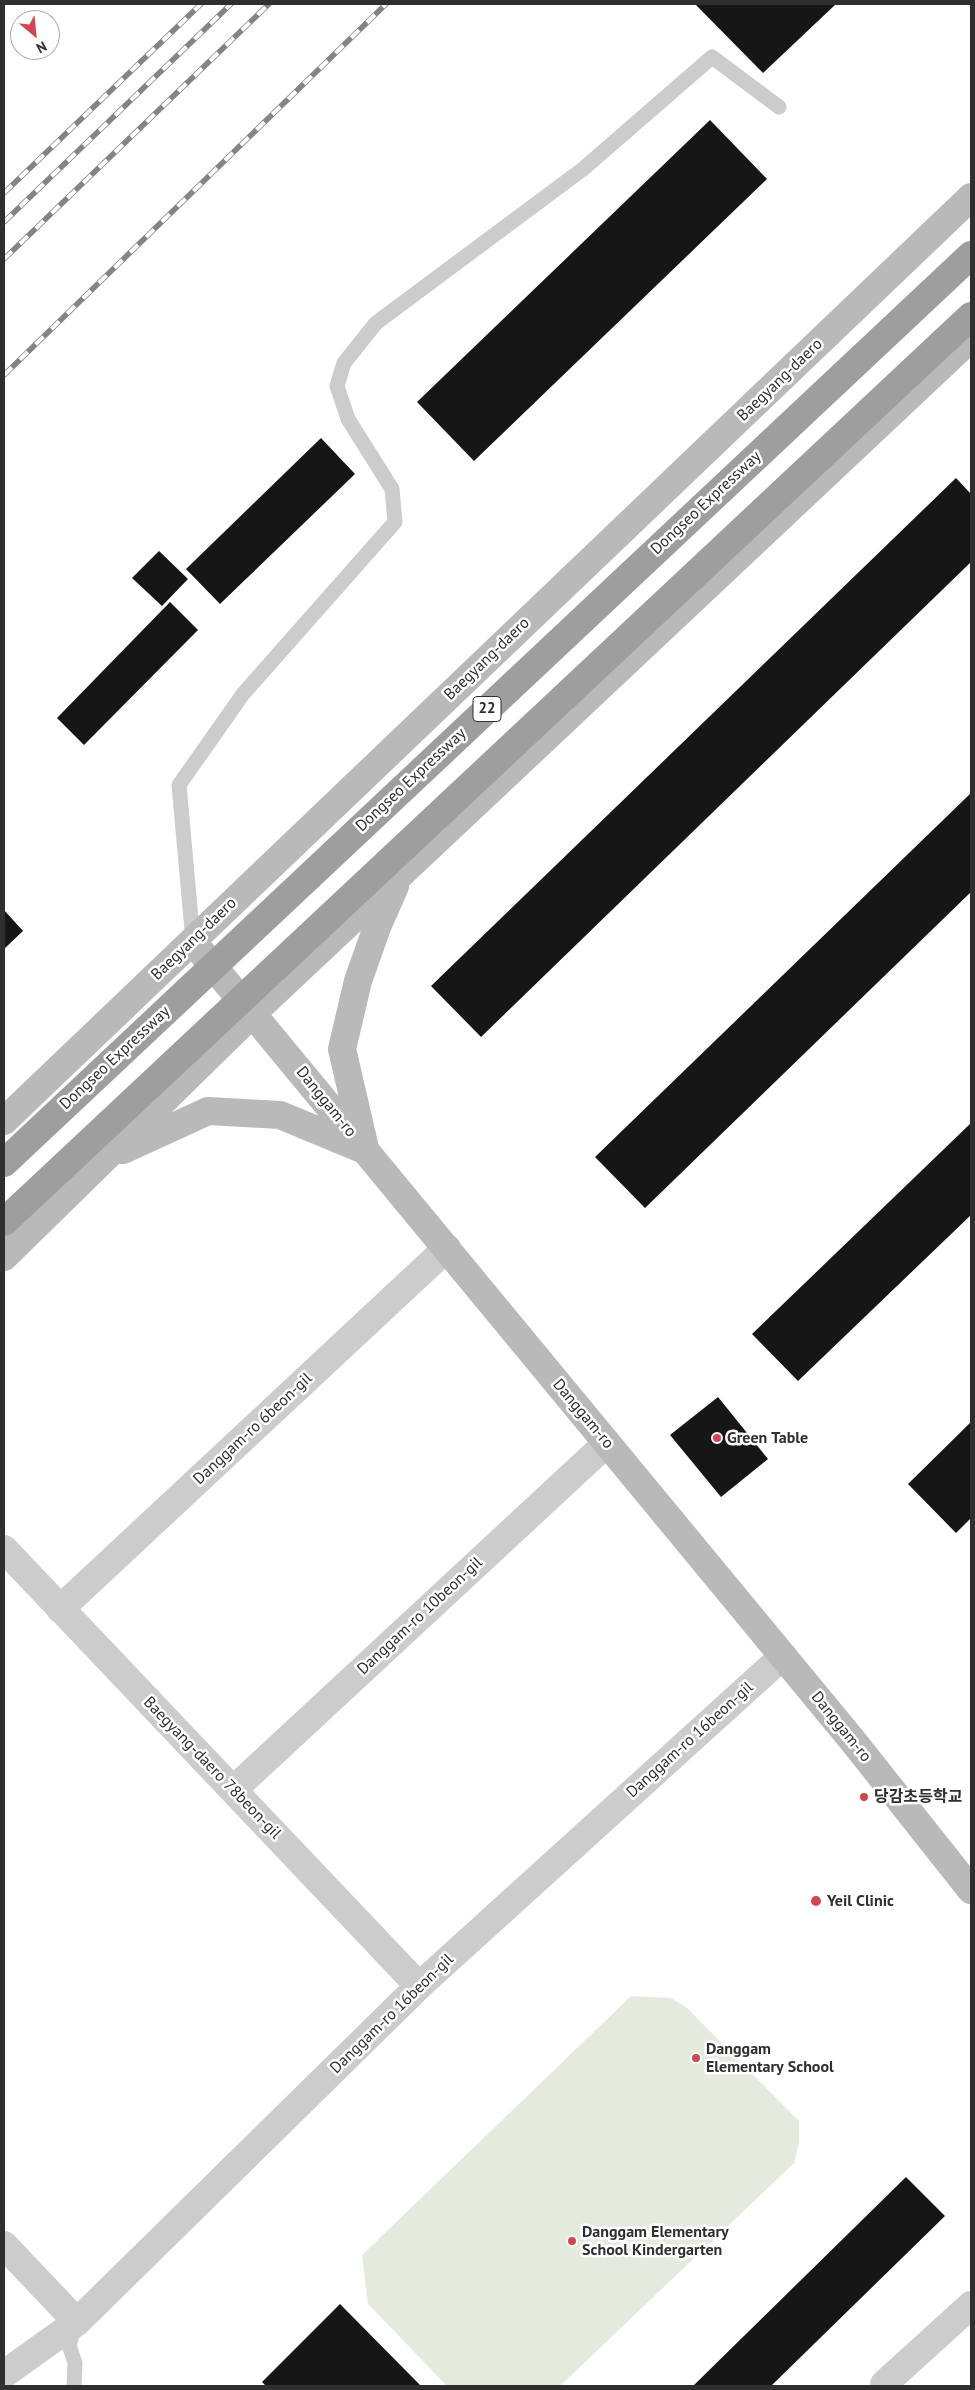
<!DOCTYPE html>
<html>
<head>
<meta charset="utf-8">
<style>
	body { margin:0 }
	#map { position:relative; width:975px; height:2390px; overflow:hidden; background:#fff; font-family:"PT Sans",sans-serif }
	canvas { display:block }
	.frame { position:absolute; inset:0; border:5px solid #2f2f2f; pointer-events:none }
	.north { position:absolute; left:10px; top:10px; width:50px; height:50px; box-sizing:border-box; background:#fff; border:1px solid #acacac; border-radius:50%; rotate:152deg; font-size:14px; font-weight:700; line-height:20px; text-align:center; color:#2f2f2f }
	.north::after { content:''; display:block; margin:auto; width:18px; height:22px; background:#d24553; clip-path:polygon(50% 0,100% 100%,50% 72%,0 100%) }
</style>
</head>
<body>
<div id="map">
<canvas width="975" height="2390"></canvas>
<div class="frame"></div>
<div class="north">N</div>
</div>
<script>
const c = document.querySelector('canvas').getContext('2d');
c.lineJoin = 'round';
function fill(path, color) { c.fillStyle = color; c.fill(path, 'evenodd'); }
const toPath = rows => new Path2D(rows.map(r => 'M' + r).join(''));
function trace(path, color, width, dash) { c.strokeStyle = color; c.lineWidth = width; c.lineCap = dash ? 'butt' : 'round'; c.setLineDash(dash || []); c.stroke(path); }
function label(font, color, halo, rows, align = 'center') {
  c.font = font + ' "PT Sans","Noto Sans KR",sans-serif'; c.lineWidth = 5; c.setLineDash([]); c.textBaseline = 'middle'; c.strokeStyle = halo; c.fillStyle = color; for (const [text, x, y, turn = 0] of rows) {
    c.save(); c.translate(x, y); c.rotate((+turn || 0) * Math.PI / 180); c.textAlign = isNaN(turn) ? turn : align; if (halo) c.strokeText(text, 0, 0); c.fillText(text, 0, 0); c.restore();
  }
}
fill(toPath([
	[631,1996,671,1998,687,2008,799,2121,799,2143,794,2163,560,2386,447,2386,368,2304,362,2255]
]), '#e5eade');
fill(toPath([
	[695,4,836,4,763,73],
	[710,120,767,179,474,461,417,402],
	[321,438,355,474,220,604,186,569],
	[956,478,971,494,971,562,481,1037,431,986],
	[159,551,188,579,162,606,132,578],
	[170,602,198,630,84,745,57,718],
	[971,793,971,892,645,1208,595,1157],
	[4,910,23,931,4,949],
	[971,1123,971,1215,798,1381,752,1334],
	[718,1397,768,1459,721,1497,670,1435],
	[971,1422,971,1518,956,1533,908,1484],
	[906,2177,945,2216,771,2386,693,2386],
	[340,2304,421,2386,266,2386,262,2382]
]), '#161616');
trace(toPath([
	[193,941,179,785,243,694,395,522,392,489,348,419,337,386,344,363,376,323,583,169,712,57,779,107],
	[74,2386,75,2363,69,2345,75,2325]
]), '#ccc', 15);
trace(toPath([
	[4,1549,419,1986],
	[60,1609,447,1248],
	[233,1790,607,1443],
	[4,2245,77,2322],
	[4,2374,77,2322,419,1986,783,1656],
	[885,2386,884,2384,971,2305]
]), '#ccc', 28);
trace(toPath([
	[198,948,853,1741,971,1890],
	[4,1121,971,197],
	[364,1144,342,1049,358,981,377,927,395,886],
	[123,1150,208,1111,280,1115,362,1149],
	[4,1257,253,1013,971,338]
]), '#b9b9b9', 28);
const rail = toPath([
	[4,193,201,4],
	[4,222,231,4],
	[4,259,269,4],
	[4,375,386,4]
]);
trace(rail, '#848484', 5.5);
trace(rail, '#fff', 4, [11]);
trace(toPath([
	[4,1163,971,255],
	[4,1222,971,316]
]), '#9e9e9e', 28);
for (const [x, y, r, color] of [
	[717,1438,5,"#d24553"],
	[864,1797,5,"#d24553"],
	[816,1901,6,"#d24553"],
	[696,2058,5,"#d24553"],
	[572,2241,5,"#d24553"]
]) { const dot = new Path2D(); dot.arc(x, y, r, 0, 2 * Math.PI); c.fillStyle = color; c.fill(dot); trace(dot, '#fff', 2); }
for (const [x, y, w] of [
	[487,709,28]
]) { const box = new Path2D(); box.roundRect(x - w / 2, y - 12.5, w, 25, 4); c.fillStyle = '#fff'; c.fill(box); trace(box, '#2f2f2f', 1); }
label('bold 15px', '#2f2f2f', null, [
	["22",487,709]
]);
label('16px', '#2f2f2f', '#fff', [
	["Baegyang-daero",780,380,-44],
	["Dongseo Expressway",706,503,-43],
	["Baegyang-daero",487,659,-44],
	["Dongseo Expressway",411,780,-43],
	["Baegyang-daero",194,939,-44],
	["Dongseo Expressway",115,1058,-43],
	["Danggam-ro",326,1102,51],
	["Danggam-ro",583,1414,50],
	["Danggam-ro 6beon-gil",253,1429,-43],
	["Danggam-ro 10beon-gil",420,1616,-43],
	["Danggam-ro",841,1727,51],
	["Danggam-ro 16beon-gil",690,1740,-42],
	["Baegyang-daero 78beon-gil",212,1768,46],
	["Danggam-ro 16beon-gil",392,2014,-44]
]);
label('bold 16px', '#2f2f2f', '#fff', [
	["Green Table",727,1438],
	["당감초등학교",874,1797],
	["Yeil Clinic",827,1901],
	["Danggam",706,2049],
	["Elementary School",706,2067],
	["Danggam Elementary",582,2232],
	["School Kindergarten",582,2250]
], 'left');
</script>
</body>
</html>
